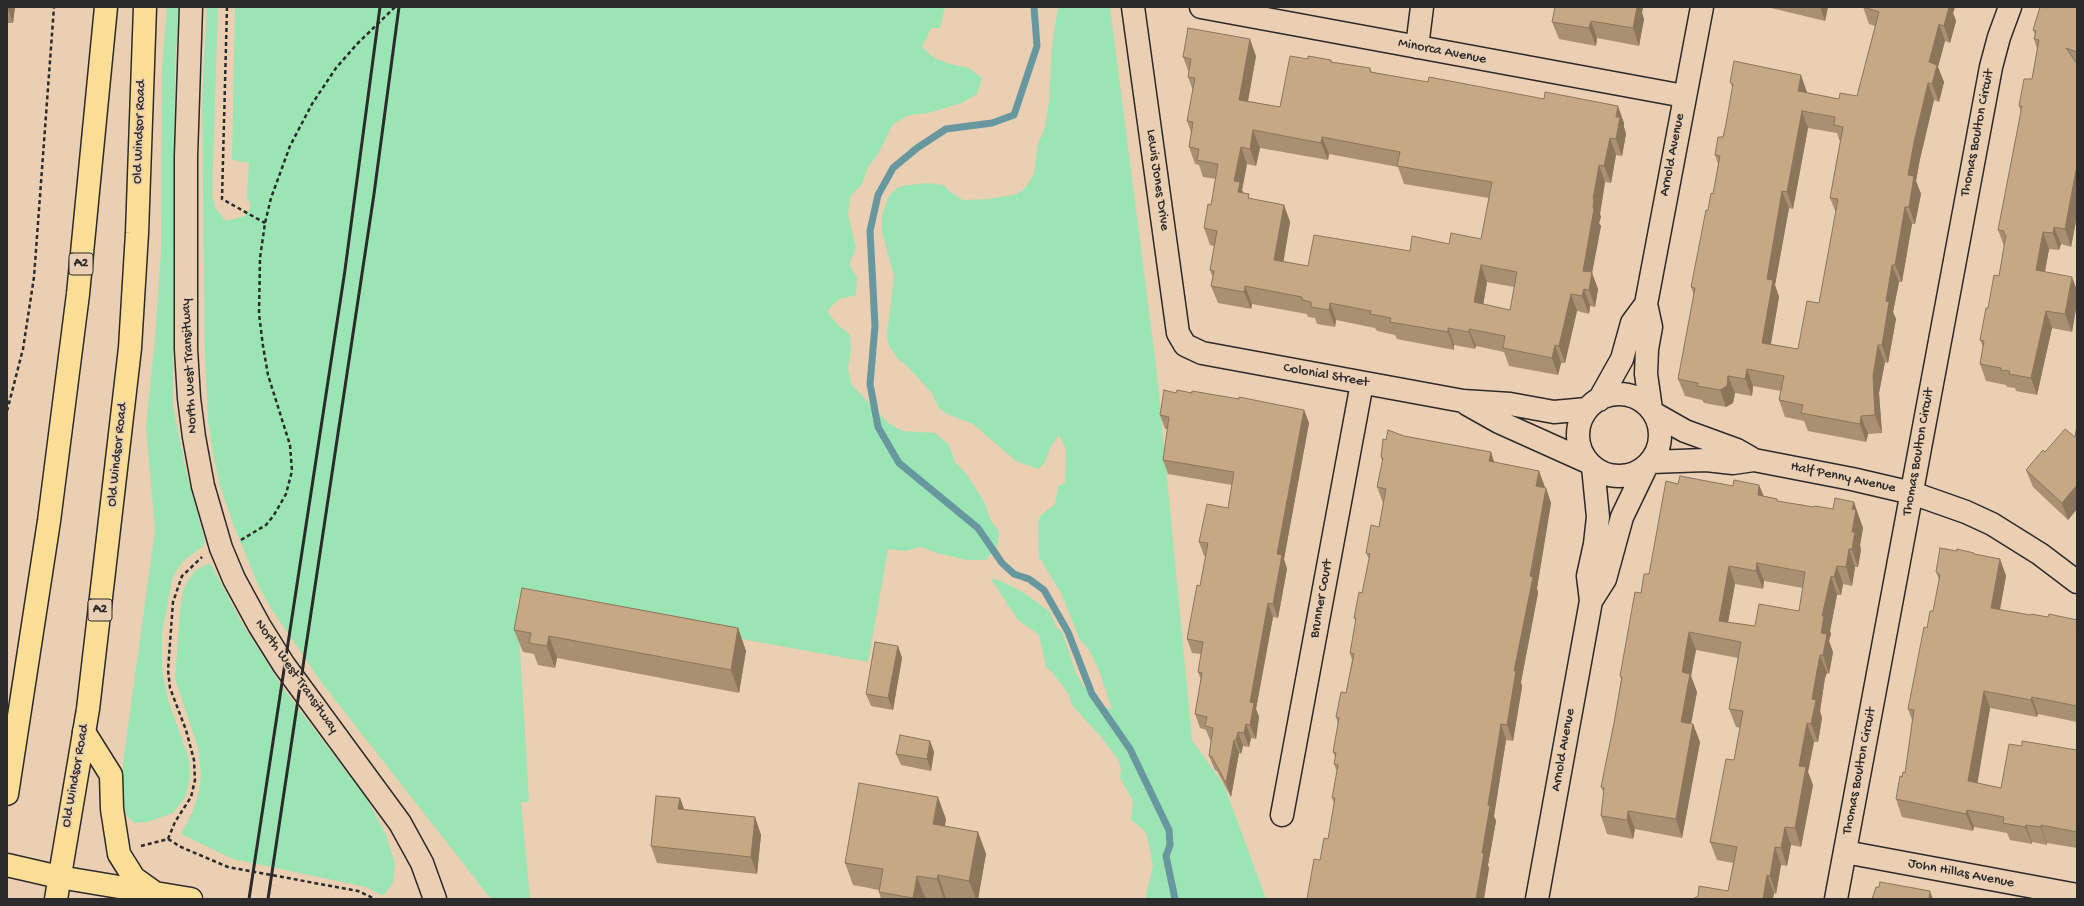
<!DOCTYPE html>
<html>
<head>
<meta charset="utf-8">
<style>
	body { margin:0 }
	#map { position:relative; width:2084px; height:906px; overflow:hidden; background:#ebcfb2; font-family:"Gochi Hand",sans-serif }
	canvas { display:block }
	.frame { position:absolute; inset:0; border:8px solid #2b2b2b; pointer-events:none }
</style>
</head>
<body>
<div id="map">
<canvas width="2084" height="906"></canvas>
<div class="frame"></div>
</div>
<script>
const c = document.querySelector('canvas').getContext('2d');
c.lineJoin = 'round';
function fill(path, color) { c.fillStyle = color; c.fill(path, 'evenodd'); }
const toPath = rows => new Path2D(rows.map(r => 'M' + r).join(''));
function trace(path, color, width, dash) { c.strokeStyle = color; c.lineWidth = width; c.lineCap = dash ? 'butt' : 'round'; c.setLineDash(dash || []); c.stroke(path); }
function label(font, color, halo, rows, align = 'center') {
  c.font = font + ' "Gochi Hand",sans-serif'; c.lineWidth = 3.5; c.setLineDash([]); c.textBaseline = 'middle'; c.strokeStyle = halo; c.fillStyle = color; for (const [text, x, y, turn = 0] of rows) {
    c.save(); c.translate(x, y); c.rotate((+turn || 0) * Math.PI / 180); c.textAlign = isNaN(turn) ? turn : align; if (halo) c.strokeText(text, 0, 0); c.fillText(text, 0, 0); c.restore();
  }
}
fill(toPath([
	[167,7,179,7,175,66,173,406,186,471,205,542,202,547,183,561,173,576,162,633,162,670,168,700,189,759,190,778,185,797,173,813,148,822,134,823,126,815,122,786,124,755,155,531,146,426,155,339,161,252,162,68],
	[207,7,218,7,212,196,216,209,226,221,245,216,249,211,250,205,247,195,249,163,232,160,235,7,945,7,940,28,931,28,922,47,934,58,950,64,969,68,982,78,977,94,962,103,928,113,909,115,893,124,878,154,868,167,862,184,850,197,848,215,856,248,849,264,857,278,856,295,839,299,827,311,837,324,850,335,851,351,848,368,851,384,887,422,902,431,935,433,949,445,955,462,967,475,985,503,990,519,999,532,997,548,985,560,967,560,937,553,921,547,905,551,888,549,868,662,517,598,529,802,521,802,530,899,491,899,322,683,272,610,258,585,232,521,221,489,214,458,208,421,205,355,202,103],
	[1058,7,1110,7,1157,374,1192,740,1224,785,1266,899,1145,899,1153,866,1148,840,1145,831,1131,820,1133,801,1120,778,1121,770,1119,761,1102,738,1071,704,1069,695,1053,673,1046,667,1039,635,1018,620,991,579,999,580,1023,592,1050,612,1056,627,1062,632,1076,673,1085,688,1096,695,1104,706,1112,710,1099,670,1089,650,1080,640,1061,593,1039,557,1038,522,1041,515,1055,504,1058,486,1065,483,1066,449,1059,435,1050,448,1044,464,1038,469,1016,461,973,424,947,414,939,408,931,392,906,365,899,360,889,346,887,336,894,276,882,232,882,215,888,198,893,191,901,186,927,183,944,185,949,191,963,200,989,199,1017,194,1025,188,1034,174,1038,144,1045,127,1049,101,1052,46],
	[210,563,243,625,283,688,367,799,386,835,395,864,393,882,385,894,381,895,366,887,352,884,233,859,181,834,192,813,199,792,201,775,198,747,175,679,180,611,183,590,189,579,196,570]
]), '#9be4b3');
trace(toPath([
	[1034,7,1037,46,1014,115,992,123,946,129,917,148,893,168,878,195,870,231,875,326,870,384,878,427,899,463,978,528,1002,563,1014,574,1029,579,1044,590,1068,632,1092,694,1130,749,1169,830,1170,845,1166,856,1175,899]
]), '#67979f', 7);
const minor = toPath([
	[191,7,186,156,186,349,189,398,194,437,203,486,221,548,234,579,259,625,284,665,400,823,422,863,435,899],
	[1133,7,1178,333,1185,345,1202,353,1463,401,1510,404,1554,412,1587,409],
	[1201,7,1684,96],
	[1417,47,1422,7],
	'1578 435a41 41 0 1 1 82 0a41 41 0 1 1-82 0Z',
	[1599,400,1622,359,1632,323,1646,304],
	[1467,404,1499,422,1588,462],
	[1651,409,1646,374,1647,349,1651,327,1646,304,1702,7],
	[1655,414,1685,431,1737,450,1751,458],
	[1651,462,1706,460,1733,463,1754,460,1852,479,1912,493,1966,512,1992,524,2040,554,2077,582],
	[1591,601,1605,579,1622,517,1646,467],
	[1282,815,1362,383],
	[1845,852,2077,895],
	[1537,899,1591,601,1588,576,1595,544,1598,517,1593,467],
	[1836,899,1991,67,1999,37,2010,7]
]);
const major = toPath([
	[84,732,111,775,112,809,119,854,134,878,155,893],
	[59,877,191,899]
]);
const highway = toPath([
	[7,794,49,521,78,294,106,7],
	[7,865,59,877],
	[56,899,88,709,130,348,137,233,145,7]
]);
trace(minor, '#2b2b2b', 25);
trace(major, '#2b2b2b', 25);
trace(highway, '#2b2b2b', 25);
trace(toPath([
	[227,7,222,199,265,223],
	[7,411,23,349,34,277,54,7],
	[241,540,266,525,274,515,286,494,292,471,290,445,268,375,263,346,259,314,260,258,265,223,271,198,290,146,312,104,336,68,357,44,395,7],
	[168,839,175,822,191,797,195,780,194,760,186,730,170,688,168,670,173,602,182,576,202,557],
	[141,846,168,839,181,847,228,867,358,891,375,899]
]), '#2b2b2b', 2.5, [4, 3]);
trace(minor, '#ebcfb2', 22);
trace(major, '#fdde96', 22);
trace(highway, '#fdde96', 22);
trace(toPath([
	[249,899,345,270,380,7],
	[268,899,374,194,399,7]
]), '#2b2b2b', 3);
fill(toPath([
	[7,7,15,7,13,23,7,23],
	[1555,7,1643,7,1642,13,1644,19,1639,46,1597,38,1596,46,1559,39,1552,22],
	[1767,7,1831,7,1831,8,1828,7,1825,21],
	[1863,7,1955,7,1953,13,1956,21,1950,43,1945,41,1938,67,1944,82,1939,102,1934,100,1920,159,1916,181,1921,194,1915,224,1912,224,1902,282,1899,282,1893,312,1896,319,1888,363,1885,362,1879,393,1882,433,1868,434,1866,442,1808,431,1804,421,1785,417,1779,400,1781,391,1753,386,1752,396,1735,393,1733,403,1726,407,1704,403,1702,400,1685,396,1678,379,1694,296,1691,287,1708,210,1713,194,1718,164,1715,155,1723,137,1733,89,1730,82,1807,93,1839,99,1857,96,1875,26,1869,24],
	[1808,128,1837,133,1840,142,1830,198,1836,213,1819,303,1798,349,1771,344,1779,297,1775,285,1789,208,1793,209],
	[2077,7,2077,216,2071,247,2061,244,2059,250,2049,249,2045,272,2077,290,2077,303,2072,332,2052,328,2037,395,2016,391,2015,388,2007,387,2006,385,1986,381,1980,364,1983,347,1980,340,1988,308,1999,276,2004,246,1998,230,2021,112,2019,106,2032,79,2037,49,2034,39,2035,35,2033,30,2047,8],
	[1256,56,1248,101,1280,107,1308,59,1331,60,1332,62,1370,68,1372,72,1624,123,1624,127,1626,134,1622,156,1616,155,1611,183,1605,182,1600,214,1601,217,1599,223,1601,226,1592,273,1598,289,1595,307,1590,306,1589,314,1577,311,1565,363,1561,363,1558,375,1509,366,1504,352,1476,346,1475,349,1454,345,1454,350,1397,339,1395,335,1377,331,1375,328,1336,320,1335,327,1317,324,1315,318,1308,317,1307,314,1252,304,1251,309,1218,303,1211,286,1213,278,1210,270,1214,246,1210,245,1204,228,1211,205,1216,179,1203,177,1199,165,1195,164,1189,147,1191,132,1187,121,1193,91,1188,77,1189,73,1183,57],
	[1260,148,1328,160,1329,154,1398,167,1404,184,1489,198,1481,239,1449,244,1410,251,1308,266,1283,261,1290,222,1284,205,1251,199,1244,193,1242,190,1247,164,1256,166],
	[1487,282,1514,287,1510,310,1483,304],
	[1176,393,1192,393,1239,399,1304,410,1309,423,1284,559,1287,569,1278,618,1273,617,1256,709,1259,717,1256,739,1251,738,1249,747,1243,746,1241,754,1239,753,1231,797,1217,771,1215,770,1209,756,1211,740,1210,740,1206,730,1200,728,1195,714,1201,680,1198,672,1201,654,1192,653,1187,639,1200,586,1206,556,1204,556,1199,542,1228,508,1232,485,1168,474,1163,460,1168,429,1165,429,1160,415],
	[2077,426,2077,509,2068,520,2033,487,2026,470,2045,452,2075,437],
	[1404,436,1491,452,1494,462,1545,487,1545,488,1546,488,1551,503,1537,588,1538,593,1521,682,1522,687,1513,741,1506,740,1494,816,1496,821,1488,865,1489,869,1320,860,1328,839,1334,803,1332,798,1337,772,1334,764,1335,757,1333,752,1338,724,1336,717,1346,693,1352,660,1350,653,1356,621,1354,618,1362,593,1369,559,1366,553,1379,527,1383,503,1377,487,1382,461,1381,457,1386,440],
	[1678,484,1733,486,1759,485,1764,496,1777,499,1777,501,1860,520,1863,528,1860,545,1861,550,1858,567,1855,567,1852,586,1843,584,1841,595,1837,595,1830,631,1831,634,1829,641,1833,652,1829,674,1827,673,1825,678,1820,711,1822,718,1818,742,1814,742,1808,772,1813,785,1801,847,1791,845,1787,866,1781,865,1776,894,1774,893,1773,899,1693,899,1728,891,1733,863,1717,860,1710,842,1734,760,1740,728,1736,727,1729,709,1738,658,1696,650,1691,676,1697,692,1691,724,1693,724,1700,742,1682,838,1635,829,1633,839,1607,834,1601,816,1604,794,1601,787,1614,723,1621,679,1620,676,1641,593,1649,574],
	[1764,581,1803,588,1799,611,1755,626,1728,622,1735,584,1763,589],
	[1975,555,2000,559,2006,576,2000,610,2030,615,2077,620,2077,722,2038,714,2037,717,1990,708,1977,783,2001,788,2022,746,2077,750,2077,848,2047,843,2047,845,2032,842,2032,844,2010,840,2007,833,1974,827,1973,831,1902,817,1896,799,1902,777,1905,773,1912,720,1908,709,1927,628,1933,611,1939,580,1936,572],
	[738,628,746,651,739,693,557,658,555,668,538,665,534,654,523,652,514,630],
	[898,646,902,658,893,710,871,706,866,694],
	[930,741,934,752,931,771,901,765,896,754],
	[680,798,684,809,755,817,761,835,757,874,657,863,651,846],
	[946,819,945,826,978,832,986,854,978,899,952,899,946,898,946,899,929,899,925,898,925,899,881,899,879,892,879,890,853,885,845,863]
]), '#aa9072');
fill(toPath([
	[8,7,15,7,13,23,8,9],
	[1637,7,1643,7,1642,13,1644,19,1639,46,1633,28],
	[1820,7,1828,7,1825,21],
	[1947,7,1955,7,1953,13,1956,21,1950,43,1944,26],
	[1591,21,1597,38,1596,46,1589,28],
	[1939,24,1945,41,1938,67,1944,82,1939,102,1932,84,1929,62],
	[1250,39,1256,56,1245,117,1239,100],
	[1801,75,1807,92,1804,108,1798,91],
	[1928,83,1934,100,1920,159,1916,181,1921,194,1915,224,1909,207,1908,175,1914,142],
	[1618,106,1624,123,1624,127,1626,134,1622,156,1616,139,1616,117],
	[1802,111,1808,128,1793,209,1787,192],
	[1253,130,1260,148,1256,166,1250,149],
	[1322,137,1329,154,1328,160,1321,143],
	[1610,138,1616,155,1611,183,1604,166],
	[1241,147,1247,164,1242,190,1246,199,1244,209,1234,181],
	[1599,165,1605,182,1600,214,1601,217,1599,223,1601,226,1592,273,1598,289,1595,307,1589,290,1583,271,1593,208,1593,199],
	[2076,170,2077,173,2077,216,2071,247,2065,229],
	[1782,191,1789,208,1775,285,1779,297,1768,360,1762,343,1767,279],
	[1284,205,1290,222,1281,277,1274,260],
	[1905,207,1912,224,1902,282,1895,265],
	[2054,227,2061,244,2059,250,2053,233],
	[2043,232,2049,249,2042,288,2036,270],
	[1481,265,1487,282,1481,319,1474,302],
	[1892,265,1899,282,1893,312,1896,319,1888,363,1882,345,1886,301],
	[2072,277,2077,290,2077,303,2072,332,2065,314],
	[1245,286,1252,304,1251,309,1244,292],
	[1584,289,1590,306,1589,314,1582,296],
	[1571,294,1577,311,1565,363,1559,346],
	[1330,303,1336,320,1335,327,1329,310],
	[2046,311,2052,328,2037,395,2031,378],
	[1448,328,1454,345,1454,350,1448,332],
	[1469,329,1476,346,1475,349,1469,332],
	[1555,345,1561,363,1558,375,1552,358],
	[1878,345,1885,362,1879,393,1882,433,1875,415,1873,376],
	[1747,369,1753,386,1752,396,1745,379],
	[1728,376,1735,393,1733,403,1726,407,1720,390],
	[1304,410,1309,423,1284,559,1287,569,1278,618,1273,604,1277,554],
	[1861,416,1868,434,1866,442,1860,424],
	[1491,452,1496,468,1489,461],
	[1539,471,1545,487,1542,502,1536,486],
	[1759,485,1766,503,1758,495],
	[2077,485,2077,509,2068,520,2062,503],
	[1546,488,1551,503,1537,588,1538,593,1521,682,1522,687,1513,741,1507,725,1514,671],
	[1854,502,1863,528,1860,545,1861,550,1858,567,1852,549,1852,509],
	[1849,549,1855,567,1852,586,1846,567],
	[2000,559,2006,576,1997,625,1991,608],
	[1757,563,1764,581,1763,589,1756,571],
	[1729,566,1735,584,1725,639,1719,621],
	[1837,566,1843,584,1841,595,1834,577],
	[1831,576,1837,595,1830,631,1831,634,1829,641,1833,652,1829,674,1823,655,1821,633,1822,616],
	[1268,603,1273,617,1256,709,1259,717,1256,739,1250,725,1250,702],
	[738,628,746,651,739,693,731,670],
	[1689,632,1696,650,1691,676,1697,692,1688,740,1681,722,1682,672],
	[549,636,557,658,555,668,547,646],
	[898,646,902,658,893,710,888,698],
	[1820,655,1827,673,1825,678,1820,711,1822,718,1818,742,1811,724,1812,699,1819,660],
	[1984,691,1990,708,1975,798,1968,781],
	[2032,697,2038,714,2037,717,2031,700],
	[1807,723,1814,742,1808,772,1813,785,1801,847,1795,828,1799,766],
	[1246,724,1251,738,1249,747,1244,733],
	[1501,724,1506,740,1494,816,1496,821,1488,865,1489,869,1484,899,1476,899,1488,805],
	[1693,724,1700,742,1682,838,1676,819],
	[1238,732,1243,746,1241,754,1236,740],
	[1234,740,1239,753,1231,797,1226,783],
	[930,741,934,752,931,771,927,759],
	[938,797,946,819,941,846,933,824],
	[680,798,686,815,678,809],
	[1967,810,1974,827,1973,831,1966,814],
	[1628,811,1635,829,1633,839,1627,820],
	[755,817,761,835,757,874,751,857],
	[2026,825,2032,842,2032,844,2025,827],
	[2041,825,2047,843,2047,845,2041,827],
	[1785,827,1791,845,1787,866,1781,848],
	[978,832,986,854,978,899,976,899,969,881],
	[1775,847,1781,865,1776,894,1770,876],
	[938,875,946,898,946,899,944,899,937,879],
	[1767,875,1774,893,1773,899,1763,899],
	[917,876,925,898,925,899,914,899,913,898],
	[1930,891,1933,899,1929,899]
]), '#8b765c');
const building = toPath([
	[1555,7,1637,7,1633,28,1591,21,1589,28,1552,22,1555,7],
	[1864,7,1949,7,1944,26,1939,24,1929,62,1937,65,1932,84,1928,83,1914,142,1908,175,1914,176,1909,207,1905,207,1895,265,1892,265,1886,301,1889,302,1882,345,1878,345,1873,376,1875,415,1861,416,1860,424,1801,413,1803,405,1779,400,1784,376,1747,369,1745,379,1728,376,1727,386,1720,390,1697,386,1698,383,1678,379,1695,288,1691,287,1706,210,1708,210,1711,193,1713,194,1720,156,1715,155,1718,137,1723,137,1726,124,1733,84,1730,82,1734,61,1801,75,1798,91,1839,99,1840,93,1857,96,1879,12,1864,7],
	[1802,111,1835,117,1834,125,1843,127,1830,198,1838,199,1819,303,1807,301,1798,349,1762,343,1773,280,1767,279,1782,191,1787,192,1802,111],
	[2040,7,2043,7,2047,8,2048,7,2077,7,2077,52,2066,48,2077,64,2077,170,2076,170,2065,229,2054,227,2053,233,2043,232,2036,270,2072,277,2065,314,2046,311,2031,378,2009,374,2010,371,2000,370,2001,368,1980,364,1984,341,1980,340,1986,308,1988,308,1994,275,1999,276,2006,235,2004,235,2004,231,1998,230,2022,106,2019,106,2024,79,2032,79,2039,40,2034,39,2036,31,2033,30,2040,7],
	[1188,28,1250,39,1239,100,1280,107,1290,56,1308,59,1308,56,1331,60,1331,62,1370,68,1370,72,1428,82,1429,77,1544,99,1545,92,1618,106,1616,117,1620,117,1616,139,1610,138,1604,166,1599,165,1593,199,1594,199,1593,208,1594,209,1583,271,1592,272,1589,290,1584,289,1582,296,1571,294,1559,346,1555,345,1552,358,1503,348,1505,336,1469,329,1469,332,1448,328,1448,332,1390,322,1391,318,1370,314,1371,311,1330,303,1329,310,1311,307,1311,302,1302,300,1302,297,1245,286,1244,292,1211,286,1214,271,1210,270,1217,231,1204,228,1208,204,1211,205,1218,164,1197,160,1199,149,1189,147,1193,122,1187,121,1195,78,1188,77,1191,59,1183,57,1188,28],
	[1253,130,1321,143,1322,137,1400,152,1397,166,1492,182,1481,239,1451,233,1449,244,1412,236,1410,251,1314,235,1308,266,1274,260,1284,205,1248,198,1249,194,1238,192,1240,182,1234,181,1241,147,1250,149,1253,130],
	[1481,265,1517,272,1510,310,1474,302,1481,265],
	[1164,390,1176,393,1177,390,1192,393,1192,391,1239,399,1239,397,1304,410,1277,554,1282,555,1273,604,1268,603,1250,702,1254,703,1250,725,1246,724,1244,733,1238,732,1236,740,1234,740,1226,783,1212,757,1209,756,1213,728,1205,726,1207,717,1195,714,1202,673,1198,672,1203,642,1187,639,1197,585,1200,586,1208,543,1199,542,1207,504,1228,508,1234,472,1163,460,1169,417,1160,415,1164,390],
	[2077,426,2077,485,2062,503,2026,470,2043,450,2045,452,2065,429,2075,437,2077,426],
	[1388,430,1404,436,1491,452,1489,461,1539,471,1536,486,1546,488,1530,576,1533,577,1514,671,1516,671,1507,725,1501,724,1488,805,1490,806,1482,853,1484,853,1476,899,1307,899,1314,859,1320,860,1324,838,1328,839,1335,798,1332,798,1338,765,1334,764,1336,753,1333,752,1339,718,1336,717,1341,692,1346,693,1354,654,1350,653,1356,618,1354,618,1359,592,1362,593,1370,554,1366,553,1371,525,1379,527,1386,489,1377,487,1383,458,1381,457,1383,439,1386,440,1388,430],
	[1680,476,1733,486,1734,480,1759,485,1758,495,1777,499,1777,501,1814,507,1815,506,1833,509,1835,498,1854,502,1852,509,1856,510,1852,532,1855,532,1852,549,1849,549,1846,567,1837,566,1834,577,1831,576,1822,616,1824,616,1821,633,1827,634,1823,655,1820,655,1819,660,1812,699,1816,700,1811,724,1807,723,1799,766,1806,767,1795,828,1785,827,1781,848,1775,847,1770,876,1767,875,1763,899,1693,899,1698,896,1699,886,1728,891,1737,847,1710,842,1726,759,1734,760,1743,711,1729,709,1741,642,1689,632,1682,672,1690,674,1681,722,1693,724,1676,819,1628,811,1627,820,1601,816,1604,788,1601,787,1614,723,1622,677,1620,676,1635,592,1641,593,1644,574,1649,574,1666,481,1678,484,1680,476],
	[1757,563,1805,572,1799,611,1759,604,1755,626,1719,621,1729,566,1756,571,1757,563],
	[1940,548,1957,551,1957,549,1974,553,1974,554,2000,559,1991,608,2030,615,2031,614,2048,617,2049,614,2077,620,2076,625,2077,625,2077,706,2032,697,2031,700,1984,691,1968,781,2001,788,2009,744,2022,746,2022,741,2077,750,2077,832,2041,825,2041,827,2026,825,2025,827,2003,823,2004,817,1967,810,1966,814,1896,799,1900,776,1902,777,1903,772,1905,773,1914,710,1908,709,1924,627,1927,628,1930,611,1933,611,1940,575,1936,572,1940,548],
	[522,588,738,628,731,670,549,636,547,646,529,643,531,633,514,630,522,588],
	[875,642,898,646,888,698,866,694,875,642],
	[900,735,930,741,927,759,896,754,900,735],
	[859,783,938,797,933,824,978,832,969,881,938,875,937,879,917,876,913,898,879,892,883,869,845,863,859,783],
	[656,796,680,798,678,809,755,817,751,857,651,846,656,796],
	[1880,882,1930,891,1929,899,1872,899,1876,887,1879,887,1880,882]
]);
fill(building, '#c6a884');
trace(building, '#8b765c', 1);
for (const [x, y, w] of [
	[81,264,24],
	[100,610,24]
]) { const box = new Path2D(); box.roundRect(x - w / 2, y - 11, w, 22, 3); c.fillStyle = '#ebcfb2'; c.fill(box); trace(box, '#2b2b2b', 1); }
label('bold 13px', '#2b2b2b', null, [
	["A2",81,264],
	["A2",100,610]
]);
label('14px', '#2b2b2b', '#ebcfb2', [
	["Minorca Avenue",1442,52,11],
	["Old Windsor Road",140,132,-88],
	["Thomas Boulton Circuit",1978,133,-79],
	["Arnold Avenue",1673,155,-79],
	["Lewis Jones Drive",1157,180,82],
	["North West Transitway",190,366,-93],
	["Colonial Street",1326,376,10],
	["Thomas Boulton Circuit",1919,452,-80],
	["Old Windsor Road",118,455,-84],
	["Half Penny Avenue",1843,478,12],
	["Brunner Court",1322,599,-80],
	["North West Transitway",296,677,55],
	["Arnold Avenue",1564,750,-80],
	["Thomas Boulton Circuit",1860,771,-79],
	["Old Windsor Road",76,776,-80],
	["John Hillas Avenue",1961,874,11]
]);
</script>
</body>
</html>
